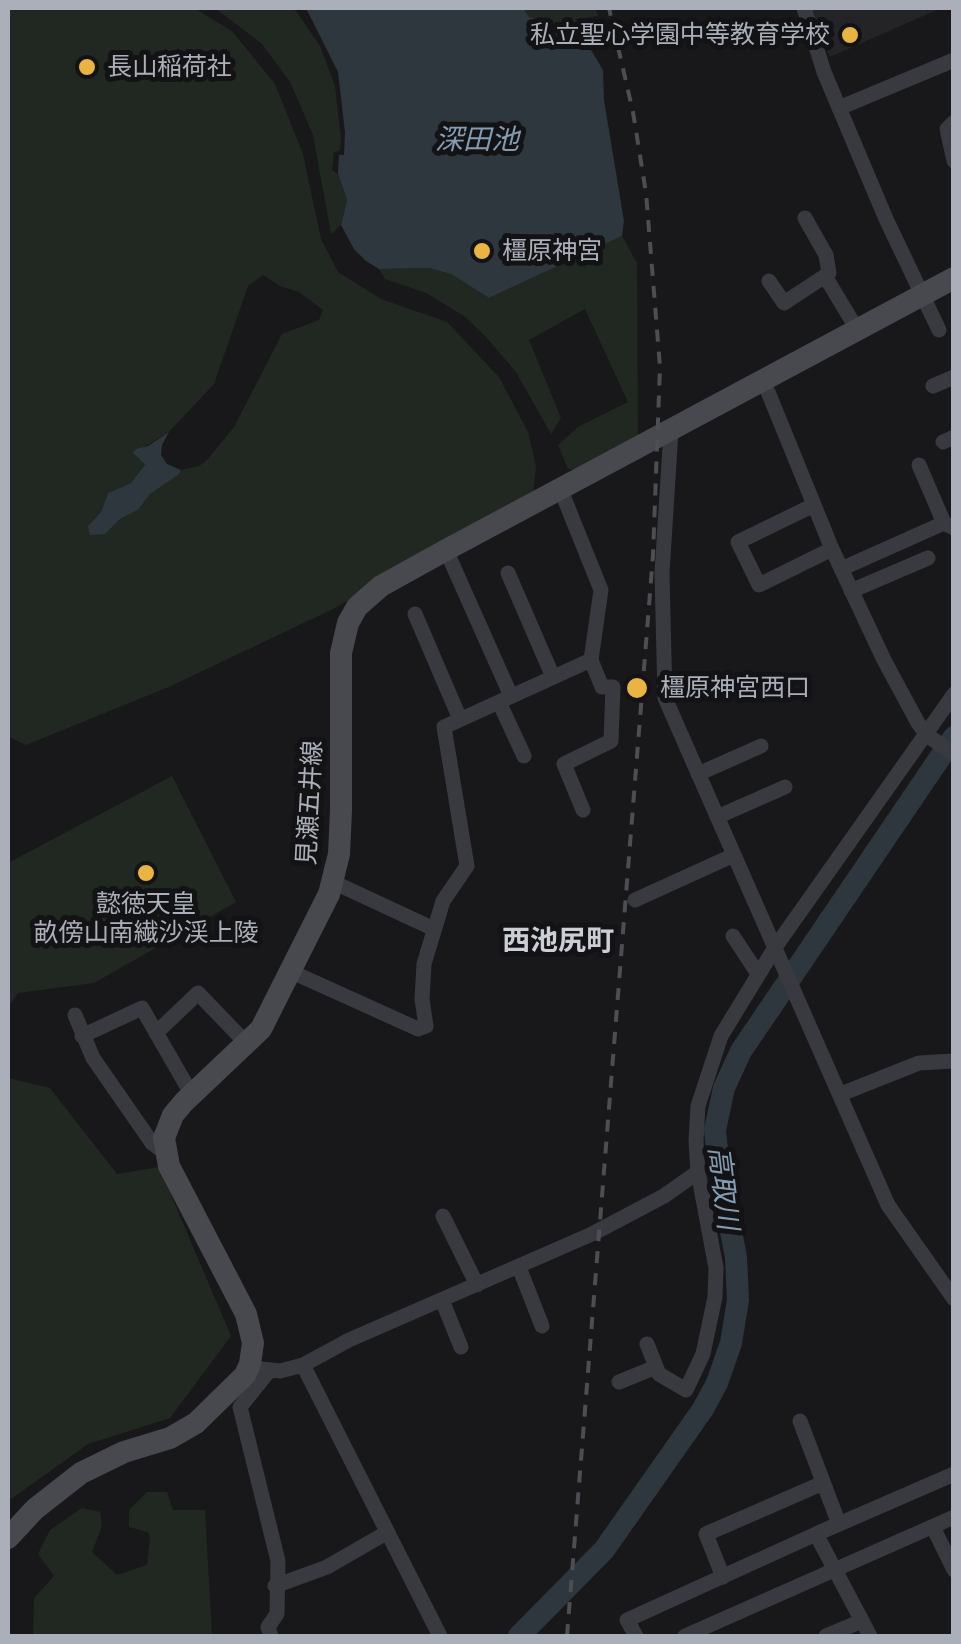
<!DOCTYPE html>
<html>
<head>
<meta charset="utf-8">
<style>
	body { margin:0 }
	#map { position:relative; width:961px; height:1644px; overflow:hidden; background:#18181a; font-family:"Asap Condensed",sans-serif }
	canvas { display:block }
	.frame { position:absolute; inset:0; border:10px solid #abafb9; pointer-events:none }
</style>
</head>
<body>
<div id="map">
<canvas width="961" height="1644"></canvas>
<div class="frame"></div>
</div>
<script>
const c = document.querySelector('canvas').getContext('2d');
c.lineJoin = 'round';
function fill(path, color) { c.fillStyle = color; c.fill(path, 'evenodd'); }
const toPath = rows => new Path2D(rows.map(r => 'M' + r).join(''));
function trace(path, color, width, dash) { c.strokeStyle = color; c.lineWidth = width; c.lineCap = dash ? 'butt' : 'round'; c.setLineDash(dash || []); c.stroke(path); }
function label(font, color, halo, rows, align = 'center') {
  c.font = font + ' "Asap Condensed","Noto Sans JP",sans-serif'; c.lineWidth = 10; c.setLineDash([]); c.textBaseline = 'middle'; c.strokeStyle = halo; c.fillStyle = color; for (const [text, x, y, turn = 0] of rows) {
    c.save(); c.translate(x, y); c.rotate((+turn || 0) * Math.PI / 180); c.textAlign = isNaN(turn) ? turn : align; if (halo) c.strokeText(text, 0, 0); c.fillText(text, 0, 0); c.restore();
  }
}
fill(toPath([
	[810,8,941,8,830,57,823,42,826,40]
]), '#242427');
fill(toPath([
	[8,8,194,8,232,31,275,84,303,154,321,239,338,272,381,299,447,322,499,377,528,432,536,466,533,495,333,609,171,686,26,745,8,736],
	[263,275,280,286,299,292,323,310,319,320,282,334,234,427,207,460,199,466,181,470,150,494,138,510,120,519,105,534,88,526,101,512,108,493,131,483,145,463,134,453,169,432,214,384,248,286],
	[215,8,288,8,296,11,320,46,335,86,341,139,340,150,334,152,332,170,338,174,347,200,341,225,331,234,313,135,290,82,262,44],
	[523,8,595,8,598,16,576,19,583,42,567,39,547,22,529,17],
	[622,236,637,263,638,440,577,470,568,469,558,445,578,427,628,402,585,309,529,340,561,418,551,434,516,372,486,337,464,316,426,293,385,279,379,269,429,268,451,274,489,298],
	[172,776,236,902,94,983,18,993,8,1007,8,863],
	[8,1078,50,1088,117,1174,159,1167,231,1336,170,1418,88,1444,11,1499,8,1495],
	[147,1492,167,1492,173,1510,205,1510,212,1636,33,1636,34,1598,54,1576,38,1554,50,1530,82,1508,100,1512,102,1526,92,1552,117,1575,147,1565,150,1538,148,1532,129,1527,129,1510]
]), '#202821');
fill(toPath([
	[306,8,523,8,529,17,547,22,567,39,588,45,603,70,604,100,624,221,622,236,489,298,451,274,429,268,379,269,366,261,354,249,341,225,347,200,338,174,339,155,344,155,345,132,338,72],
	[169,432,162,445,161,455,167,464,181,470,179,474,150,494,138,510,120,519,105,534,90,535,88,526,101,512,108,493,131,483,145,464,133,453,136,449,148,446]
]), '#2e373e');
trace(toPath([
	[519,1636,604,1550,703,1409,717,1383,731,1343,738,1300,736,1257,719,1169,715,1130,724,1088,741,1051,954,737]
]), '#2e373e', 22);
trace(toPath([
	[804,8,824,72,886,219,939,330],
	[839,108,954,60],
	[954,122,947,129,954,161],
	[805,218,826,255,829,273,825,276,858,331],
	[769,281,784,303,825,276],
	[764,382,832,549,884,660,918,723,927,735,954,754],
	[933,386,954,377],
	[671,431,662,573,665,698,888,1205,954,1299],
	[943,442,954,437],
	[919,465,944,523],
	[560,488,601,590,591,660,602,687,613,687,611,741,564,764,583,810],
	[814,505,738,542,759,585,832,549],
	[446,550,511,696],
	[841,569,944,523,954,528],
	[508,573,553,677],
	[851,591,928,558],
	[415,614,460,719],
	[499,702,524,756],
	[698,774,761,746],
	[717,817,785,787],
	[333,882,434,929],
	[635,900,734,855],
	[733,936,758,974],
	[292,972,418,1029,426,1026,422,999,424,964,443,901,467,866,444,727,591,660],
	[75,1015,93,1058,152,1143,164,1152],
	[156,1033,198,993,247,1044],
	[82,1036,142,1008,192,1095],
	[841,1094,919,1063,954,1061],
	[443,1216,477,1285],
	[519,1267,542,1326],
	[442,1300,461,1347],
	[647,1344,659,1374,686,1390,703,1354,715,1297,716,1268,698,1172,696,1141,698,1106,721,1036,776,946,954,694],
	[250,1364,261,1369,280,1371,303,1365,349,1340,592,1234,664,1196,698,1172],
	[303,1365,440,1636],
	[269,1371,240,1407,278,1561,277,1614,268,1627,271,1636],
	[619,1382,656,1367],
	[800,1421,839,1524],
	[933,1527,954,1570],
	[816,1534,954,1474],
	[723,1577,706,1534,823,1483],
	[275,1586,327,1567,386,1533],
	[636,1636,627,1620,816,1534,870,1636],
	[685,1636,954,1517],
	[826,1636,862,1621]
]), '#393a3f', 15);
trace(toPath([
	[8,1538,35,1509,81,1473,124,1452,170,1438,196,1423,245,1375,250,1364,253,1343,246,1314,169,1166,164,1138,173,1115,184,1102,261,1029,329,894,339,854,341,811,341,653,348,623,357,607,381,586,446,550,954,278]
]), '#47494f', 22);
trace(toPath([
	[567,1636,653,555,660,367,646,193,633,112,609,8]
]), '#4c4e54', 4, [12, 10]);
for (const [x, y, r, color] of [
	[850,35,10,"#e9b441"],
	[87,67,10,"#e9b441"],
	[482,251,10,"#e9b441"],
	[637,688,12,"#e9b441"],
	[146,873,10,"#e9b441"]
]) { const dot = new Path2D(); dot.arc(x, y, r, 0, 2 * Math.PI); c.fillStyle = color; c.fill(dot); trace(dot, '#131315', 4); }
label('25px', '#abafb9', '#131315', [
	["私立聖心学園中等教育学校",830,35,"right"],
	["長山稲荷社",107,67],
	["橿原神宮",502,251],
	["橿原神宮西口",660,688],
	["懿徳天皇",146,904,"center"],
	["畝傍山南繊沙渓上陵",146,933,"center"]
], 'left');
label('25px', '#abafb9', '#131315', [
	["見瀬五井線",310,803,-87]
]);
label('italic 28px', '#849cb2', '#131315', [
	["深田池",477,140],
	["高取川",723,1188,83]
]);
label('bold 28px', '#ccced5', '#131315', [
	["西池尻町",558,941]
]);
</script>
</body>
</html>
